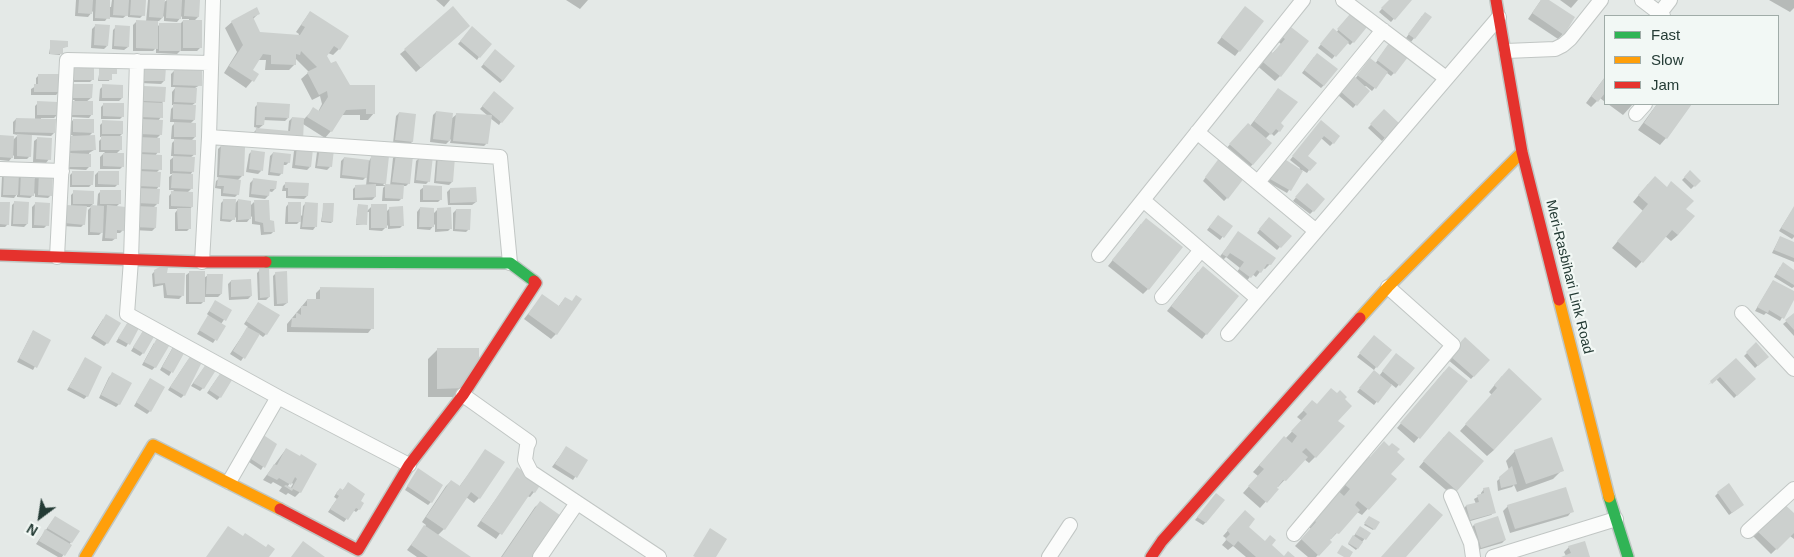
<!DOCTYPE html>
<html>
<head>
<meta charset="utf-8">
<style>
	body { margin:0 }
	#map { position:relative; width:1794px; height:557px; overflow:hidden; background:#e4e9e7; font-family:Helvetica,sans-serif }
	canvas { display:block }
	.legend { position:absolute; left:1604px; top:15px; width:175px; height:90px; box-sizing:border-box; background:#f2f8f5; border:1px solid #a0aca8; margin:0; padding:6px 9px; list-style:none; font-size:15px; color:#243b35 }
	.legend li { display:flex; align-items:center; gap:10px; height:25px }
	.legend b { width:25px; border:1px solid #a0aca8 }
	.north { position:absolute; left:15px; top:492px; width:50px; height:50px; -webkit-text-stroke:4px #f2f8f5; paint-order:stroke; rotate:211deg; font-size:14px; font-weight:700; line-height:20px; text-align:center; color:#243b35 }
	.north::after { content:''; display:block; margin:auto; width:18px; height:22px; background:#243b35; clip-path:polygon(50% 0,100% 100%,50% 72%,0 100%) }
</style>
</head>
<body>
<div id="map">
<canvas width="1794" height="557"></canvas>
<ul class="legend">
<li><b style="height:6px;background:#30b455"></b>Fast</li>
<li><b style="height:6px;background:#ff9f0a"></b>Slow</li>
<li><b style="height:6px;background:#e5322d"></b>Jam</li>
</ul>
<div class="north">N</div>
</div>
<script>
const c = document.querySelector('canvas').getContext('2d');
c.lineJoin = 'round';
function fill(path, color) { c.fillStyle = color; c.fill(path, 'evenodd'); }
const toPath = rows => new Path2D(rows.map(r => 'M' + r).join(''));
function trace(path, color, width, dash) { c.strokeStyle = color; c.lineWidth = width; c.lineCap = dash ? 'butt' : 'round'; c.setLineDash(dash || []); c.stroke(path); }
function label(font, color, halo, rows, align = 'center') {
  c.font = font + ' Helvetica,sans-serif'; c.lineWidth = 4.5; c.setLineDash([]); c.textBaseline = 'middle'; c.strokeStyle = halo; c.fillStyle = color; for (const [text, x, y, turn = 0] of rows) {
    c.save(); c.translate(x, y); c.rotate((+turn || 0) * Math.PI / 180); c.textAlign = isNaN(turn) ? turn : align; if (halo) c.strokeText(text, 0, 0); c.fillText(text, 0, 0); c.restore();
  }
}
fill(toPath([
	[76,0,109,0,109,7,111,7,112,0,144,0,143,15,140,18,128,17,128,14,123,18,108,17,105,21,93,21,93,11,88,17,75,16],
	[148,0,163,0,163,3,167,0,181,0,181,2,182,0,199,0,198,17,193,22,200,48,197,51,180,51,177,54,156,53,156,48,153,51,133,51,133,25,136,22,146,22],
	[164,16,164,21,177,22,182,16,182,19,189,19,189,21,183,21,180,24,160,24,157,27,157,21,159,21],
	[436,0,450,0,444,7],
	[566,0,588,0,580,9],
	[1390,0,1410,0,1391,22,1379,12],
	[1541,0,1547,0,1563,34,1558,39,1528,19],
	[1560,0,1578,0,1571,8],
	[1769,0,1794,0,1794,8,1790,12],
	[1245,7,1239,51,1235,56,1217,43],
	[310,12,339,49,333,55,328,53,326,56,331,65,374,113,368,120,360,120,360,115,341,115,331,131,325,138,303,124,301,141,253,140,254,132,258,128,254,127,255,107,258,104,288,118,285,121,263,120,263,125,258,129,288,132,289,121,292,118,304,119,314,109,318,112,322,104,320,96,312,100,301,79,309,72,295,58,295,64,289,70,265,70,266,60,258,60,251,71,257,75,246,88,224,73,237,52,225,28,232,22,258,14,252,20,260,34,298,36,299,34,296,32],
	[1422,16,1430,17,1411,42,1406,38],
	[1347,18,1353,42,1350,45,1347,42,1332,59,1318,48,1330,33,1336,33],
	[1287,25,1280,76,1275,81,1255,64,1272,54,1281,44,1275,39],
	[95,26,107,46,104,49,91,48,92,29],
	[116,27,128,47,124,50,112,49,113,30],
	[463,31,416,72,400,54,405,50],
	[469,31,479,57,477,60,458,44],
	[51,42,67,47,61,48,60,55,49,54],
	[1386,48,1394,73,1391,76,1387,73,1372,91,1366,86,1364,87,1368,91,1353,108,1338,95,1354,78,1355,79,1367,63,1375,64],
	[492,54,503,80,500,83,481,67],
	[1314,57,1324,85,1321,88,1302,73],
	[100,68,116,73,111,74,109,81,98,81],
	[71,70,93,79,90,82,71,82],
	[141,70,164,81,161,84,140,83],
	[174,71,200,85,195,88,195,103,191,106,194,120,190,124,195,137,191,141,195,154,190,158,193,171,190,175,192,188,187,193,192,207,189,209,190,228,187,231,175,231,175,213,178,209,169,209,169,196,174,190,169,190,169,177,173,174,170,174,170,160,175,156,171,156,172,143,176,139,171,139,172,126,176,122,170,122,171,109,175,105,172,105,172,92,176,87,171,87,171,74],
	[39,75,59,92,56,95,31,95,31,89,36,86,36,78],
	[1605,77,1605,102,1600,98,1591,107,1586,103],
	[103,86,122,98,119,101,99,101,100,89],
	[144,87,164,101,162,103,161,117,158,121,161,134,156,139,158,152,155,156,160,169,156,173,159,186,156,190,158,203,153,208,155,228,152,231,133,230,135,154,141,90],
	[69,89,91,98,86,102,92,114,89,118,70,117,70,105,75,100,69,100],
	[1278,89,1279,131,1274,136,1271,133,1265,139,1253,164,1248,169,1225,150,1243,129,1250,126],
	[491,96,501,122,499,125,490,118,487,143,484,146,450,143,451,139,446,144,430,142,433,115,436,112,451,119,457,114,488,116,480,109],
	[38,103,57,115,54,118,41,118,41,120,54,133,51,136,31,135,30,156,27,159,14,159,14,155,9,161,0,160,0,136,13,137,13,122,16,119,35,120,35,106],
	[13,134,18,135,13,140],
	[104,104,123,116,120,119,101,119,101,107],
	[1608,104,1633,104,1623,115],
	[1657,104,1690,104,1666,138,1660,145,1638,130],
	[1384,111,1398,124,1382,141,1368,128],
	[399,113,415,115,412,142,409,145,393,143,396,116],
	[73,120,93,132,88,137,94,150,89,153,89,167,86,170,67,169,67,158,72,153,62,153,68,140,73,135,70,135,70,123],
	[103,122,122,134,118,138,121,149,116,154,123,166,120,169,100,169,100,157,105,152,99,152,99,141,103,137,100,137,100,125],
	[1318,125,1333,143,1330,146,1321,138,1306,156,1309,170,1307,173,1302,170,1287,193,1268,182,1280,163,1299,170,1300,168,1290,160],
	[38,138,49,159,46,163,33,162,34,141],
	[221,146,242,176,237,181,238,194,235,197,221,196,221,189,215,188,216,181,220,178,217,177,218,149],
	[297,148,310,167,307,170,292,168,294,151],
	[320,148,330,167,327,170,315,168,317,152],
	[252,151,261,171,258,174,246,172,249,154],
	[273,153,289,162,286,165,283,165,282,173,279,176,268,175,270,156],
	[396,155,409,183,406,186,402,186,402,198,399,201,382,201,383,188,385,186,375,186,375,197,372,200,353,200,353,189,356,186,366,186,367,176,363,180,340,178,341,161,344,158,369,161,372,156,385,183,383,185,390,186,393,158],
	[439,156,452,182,449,185,434,183,436,159],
	[419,158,429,181,426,184,414,183,416,161],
	[1218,161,1227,198,1224,201,1203,181],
	[73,172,92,184,89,187,70,187,70,175],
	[98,172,118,184,115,187,95,187,95,175],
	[1690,172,1699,181,1691,189,1682,180],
	[5,173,21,174,34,179,39,173,51,195,48,198,35,197,35,193,30,198,17,197,17,194,14,198,1,197,2,176],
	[253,180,275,189,272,192,268,191,268,196,265,199,249,197,250,183],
	[286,183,307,196,304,199,286,198,286,191,282,191,283,186],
	[1648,184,1685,209,1678,235,1671,241,1665,236,1636,268,1612,248,1643,211,1633,202],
	[424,187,441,199,438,202,420,202,420,190],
	[1304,188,1313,211,1310,214,1293,201],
	[450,189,476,202,472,205,448,205,447,192],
	[101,191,120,203,116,207,123,230,120,233,116,233,116,238,112,241,102,241,103,231,99,235,88,235,88,210,91,207,97,207,98,194],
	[74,192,93,204,90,207,85,207,84,224,81,227,62,226,71,206,71,195],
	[224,200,234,205,238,200,250,206,254,202,274,231,271,234,261,235,260,225,252,224,252,216,247,222,236,222,236,217,230,222,220,221,221,203],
	[15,202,27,224,24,227,11,226,12,205],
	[0,203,8,224,5,227,0,227],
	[289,203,302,216,303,206,306,203,316,226,313,230,300,229,301,220,297,224,285,224,286,207],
	[35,204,47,225,44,228,32,228,32,207],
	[324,204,332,222,331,223,321,222],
	[358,205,367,211,372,206,385,213,390,208,403,225,400,228,388,229,388,225,382,231,369,230,369,212,367,212,366,224,356,225],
	[420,208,433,214,438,209,451,228,448,231,435,232,435,224,430,230,417,229,417,212],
	[1794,209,1794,237,1792,239,1779,231,1791,212],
	[456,210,469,229,466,232,453,231,453,213],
	[1218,216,1231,226,1220,240,1207,230],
	[1266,221,1290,236,1277,250,1257,233],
	[1141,224,1148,289,1143,294,1108,266],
	[1238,233,1270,264,1265,269,1263,268,1256,277,1252,274,1246,282,1235,274,1240,268,1226,257,1222,261,1218,259],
	[1780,237,1794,243,1794,262,1772,253],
	[1780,267,1794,271,1794,287,1792,288,1774,277],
	[260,270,269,297,266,300,258,300,257,273],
	[155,271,166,274,182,296,179,299,164,298,163,285,153,287,152,274],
	[190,272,204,278,208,275,221,294,218,297,204,297,204,301,201,304,186,304,186,275],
	[1198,272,1206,334,1202,339,1167,311],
	[276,273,287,303,283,306,274,306,273,276],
	[231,281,251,296,248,299,229,300,228,284],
	[1773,281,1794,293,1794,297,1780,321,1766,313,1764,315,1755,311],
	[321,288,372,328,368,333,287,332,287,324,307,300,316,300,316,293],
	[542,296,558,307,565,298,556,334,551,339,524,319],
	[215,302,230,311,221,324,224,327,213,343,197,334,209,316,207,314],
	[256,306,266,334,263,337,259,334,241,361,230,354,248,327,244,324],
	[1794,315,1794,336,1783,324],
	[103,319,107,343,104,346,91,338],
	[129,321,138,327,126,347,116,342],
	[144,330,143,353,140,356,131,351],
	[33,331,49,340,33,370,17,362],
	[1465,339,1488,360,1471,379,1447,359],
	[1371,340,1376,367,1374,370,1357,357],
	[154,343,155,367,152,370,142,365],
	[1756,344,1767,357,1755,368,1744,356],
	[173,347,185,349,169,376,160,370],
	[437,350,468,378,455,397,428,397,428,359],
	[1393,358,1413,368,1396,388,1391,384,1374,405,1357,392,1371,375,1379,376],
	[85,359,87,396,84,399,67,390],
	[188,360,184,395,181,398,168,390],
	[1736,360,1754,379,1734,398,1716,379,1708,385],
	[206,365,203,388,200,391,191,386],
	[1444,372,1466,382,1414,443,1397,428],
	[112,374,119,404,116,407,99,398,109,377],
	[1502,376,1494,450,1487,456,1460,431,1492,395,1489,392],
	[218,377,220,397,217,400,207,393],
	[150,379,150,411,147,414,134,406],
	[1337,395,1337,421,1315,457,1309,463,1304,459,1278,487,1273,486,1277,489,1260,508,1243,493,1258,476,1253,472,1278,444,1285,439,1302,421,1297,417,1306,408,1317,405],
	[1444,437,1457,491,1452,495,1419,467],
	[276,445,261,470,246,460],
	[566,448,586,461,573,480,552,467],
	[286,449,300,458,300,492,295,497,288,493,286,495,279,491,282,487,273,482,271,484,263,480],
	[291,482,293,484,290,489,287,487],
	[486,450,479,498,474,503,466,497,444,529,438,535,469,557,417,557,407,550,426,525,422,522,446,486,451,481,459,487],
	[1515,451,1562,470,1553,479,1517,492,1514,485,1512,487,1498,491,1497,481,1509,470,1506,461],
	[1369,458,1395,479,1362,515,1357,512,1331,539,1325,538,1330,542,1316,557,1308,557,1295,546,1311,529,1306,524],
	[517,469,534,492,530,497,527,496,496,539,477,526],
	[416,473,431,502,428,505,405,490],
	[348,484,359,501,359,509,356,512,353,510,344,522,328,512,337,499,334,497,337,492,340,489,342,491],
	[1484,489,1495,512,1491,515,1467,522,1463,509,1466,506,1476,504,1474,499,1481,495,1481,493],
	[1718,493,1740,507,1729,515,1715,496],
	[1214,498,1206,522,1203,525,1195,520],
	[540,503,532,557,501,557,535,507],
	[1782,503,1794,515,1794,539,1790,536,1771,554,1751,534],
	[1508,506,1572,511,1568,516,1510,533,1503,511],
	[55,517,71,542,62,557,58,557,36,544],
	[1240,517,1247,527,1283,557,1246,557,1233,546,1228,550,1222,545,1227,539,1223,536],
	[1368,518,1374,529,1373,530,1364,525],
	[1474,525,1505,540,1502,543,1478,550,1471,528],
	[1359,529,1369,533,1356,550,1348,544],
	[1569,547,1589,557,1564,557,1566,556,1564,552]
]), '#0003');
fill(toPath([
	[79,0,93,0,92,14,78,13],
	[96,0,110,0,110,19,95,18],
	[114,0,129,0,128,16,113,15],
	[131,0,146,0,145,16,130,15],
	[150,0,165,0,163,18,149,17],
	[167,0,182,0,181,19,166,18],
	[185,0,200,0,199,17,184,16],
	[1389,0,1412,0,1395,20,1381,8],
	[1541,0,1549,0,1575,17,1564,35,1532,13],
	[453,6,470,26,421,68,404,49],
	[1245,6,1264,21,1240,52,1221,37],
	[257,7,260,14,253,17,260,32,300,35,305,27,301,25,310,11,349,36,340,50,334,46,327,56,331,63,336,61,350,85,375,85,375,114,366,114,366,109,346,110,332,132,307,117,313,107,319,111,328,97,327,91,319,95,307,72,317,67,301,51,300,55,296,54,296,65,271,64,271,55,263,54,253,70,259,74,254,82,229,66,243,45,231,21],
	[1425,12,1432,17,1415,39,1408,34],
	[1350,14,1367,27,1354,43,1337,29],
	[136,20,158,21,158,49,136,48],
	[183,20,202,20,202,48,183,48],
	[159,23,181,23,181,51,159,51],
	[95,24,110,25,108,46,94,45],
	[1287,24,1309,41,1281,77,1258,58,1267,48,1273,53,1285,39,1279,34],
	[115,25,130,26,129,47,114,46],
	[472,26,492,44,480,58,460,41],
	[1333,28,1349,42,1336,57,1320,44],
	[50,40,68,41,68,47,63,47,63,54,50,54],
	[1389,43,1408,57,1395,74,1377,60],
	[495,49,515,66,503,81,483,64],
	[1317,53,1338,69,1324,86,1304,70],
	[1370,58,1388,72,1376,89,1357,75],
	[73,66,94,66,94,80,73,80],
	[143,66,166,67,165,81,143,81],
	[99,67,117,67,117,74,112,74,112,80,99,80],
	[174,69,202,70,202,86,173,85],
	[38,74,61,74,61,92,34,92,34,84,38,84],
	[1354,76,1370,91,1357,106,1340,91],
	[1605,77,1605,93,1598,102,1591,96],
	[71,84,93,84,92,98,71,98],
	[102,84,123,85,123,98,102,98],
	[144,86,166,87,165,102,143,101],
	[175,87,197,88,196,103,174,102],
	[1278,88,1298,102,1281,123,1284,126,1280,132,1276,129,1271,135,1254,121],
	[494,91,514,108,502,123,482,106],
	[37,101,58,102,58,115,37,115],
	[72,101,93,101,93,115,72,115],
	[141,102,163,103,163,118,141,117],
	[257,102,290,104,289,118,265,117,264,125,256,125],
	[103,103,124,103,124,117,103,116],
	[173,104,196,105,195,120,173,119],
	[1657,104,1692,104,1667,139,1644,123],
	[1384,109,1400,124,1386,139,1370,124],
	[436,111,453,113,450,141,433,139],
	[399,112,416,114,413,142,395,140],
	[456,113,492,115,488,144,453,141],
	[292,117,304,118,303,141,255,137,256,128,290,131],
	[16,118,56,119,55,133,15,132],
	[73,119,94,119,94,133,73,132],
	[141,119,163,120,162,135,140,134],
	[102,120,123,121,123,134,102,134],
	[1321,120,1340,136,1334,144,1324,136,1308,156,1317,163,1310,171,1292,156],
	[174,122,196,123,196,137,174,137],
	[1248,123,1272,143,1253,165,1229,144],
	[17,134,32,135,31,157,17,156],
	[0,135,14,136,13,158,0,157],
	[95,135,96,150,65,151,65,144,71,143,71,136],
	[101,136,122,136,122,150,101,150],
	[37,137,52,138,51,160,36,159],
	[138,137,160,138,160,153,138,152],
	[174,139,196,140,196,155,174,154],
	[221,145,245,147,244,176,219,175],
	[297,146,313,149,311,167,295,165],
	[320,147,334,149,332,167,317,166],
	[251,150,265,152,263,171,249,169],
	[273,152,291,154,290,163,284,162,283,174,270,172],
	[70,153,91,154,91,167,69,167],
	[103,153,124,153,124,167,103,166],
	[140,154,162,155,162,170,139,169],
	[396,154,413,156,410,184,392,182],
	[371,155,389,156,386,184,369,182],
	[438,155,455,157,453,182,436,181],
	[173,156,195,157,194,172,173,171],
	[433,156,430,182,416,180,419,157],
	[344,157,369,160,367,178,342,175],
	[1220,157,1245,177,1228,199,1205,177],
	[1283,158,1303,171,1291,191,1270,179],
	[1690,170,1701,181,1695,187,1684,177],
	[72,171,94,171,93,185,72,185],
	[98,171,119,171,119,185,98,184],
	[139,171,161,172,160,187,138,186],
	[4,172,19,173,18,195,3,195],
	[21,172,35,173,34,196,20,195],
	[39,172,53,173,52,196,38,195],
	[172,173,193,174,193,189,171,188],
	[1655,176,1667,187,1671,181,1694,201,1686,209,1695,216,1678,235,1672,230,1643,263,1617,241,1648,204,1638,195],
	[218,177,241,180,239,195,223,193,224,186,217,186],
	[253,178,277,181,276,189,270,189,269,196,251,194],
	[285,182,309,183,308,196,288,196,288,188,285,188],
	[1307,183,1325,199,1314,212,1295,197],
	[376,184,376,197,355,198,355,185],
	[385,184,404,185,403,199,385,198],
	[423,185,442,186,442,200,423,200],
	[476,187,477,202,450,203,450,188],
	[138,188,160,189,159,204,137,203],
	[73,190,94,191,94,204,73,204],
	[100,190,121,190,121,204,100,204],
	[171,191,193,192,193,207,171,206],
	[223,199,236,199,235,220,222,219],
	[238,199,251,201,251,219,238,220],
	[254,200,269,200,270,220,274,221,275,232,264,232,263,223,255,221],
	[14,201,29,202,28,224,13,224],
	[0,202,10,202,9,225,0,224],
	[35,202,50,203,49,226,34,225],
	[288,202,301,202,301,222,288,222],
	[305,202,318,203,317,227,302,227],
	[323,203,334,203,333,222,322,221],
	[358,204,368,205,367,225,356,224],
	[371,204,387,204,387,228,371,228],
	[66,205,87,206,85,225,64,223],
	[91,205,104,206,103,233,90,232],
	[107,205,126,207,124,231,117,230,117,239,105,238],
	[136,206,157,207,156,228,135,227],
	[403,206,404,226,390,226,389,207],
	[1794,206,1794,235,1781,228],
	[420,207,434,208,434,227,419,227],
	[451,207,452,229,437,229,437,208],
	[177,208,191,208,191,229,178,229],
	[456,209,471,209,470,230,455,229],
	[1218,215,1233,226,1224,238,1209,227],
	[1269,217,1292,236,1281,248,1259,229],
	[1146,218,1183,247,1149,290,1112,260],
	[1238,231,1276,258,1271,265,1267,264,1261,273,1257,270,1251,278,1239,269,1244,262,1230,253,1227,257,1222,254],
	[1780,236,1794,242,1794,258,1774,250],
	[169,262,167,273,185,273,184,296,167,295,165,283,155,284,154,270],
	[1783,262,1794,270,1794,285,1776,274],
	[1203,266,1239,296,1207,335,1171,306],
	[269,268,270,297,260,298,259,269],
	[189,271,205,271,205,302,189,302],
	[287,271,288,303,277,304,275,272],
	[207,274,223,274,222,294,206,294],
	[251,279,252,296,231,297,231,280],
	[1773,280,1794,291,1794,300,1784,319,1769,310,1768,313,1757,307],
	[320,287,374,288,374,329,291,327,292,318,296,318,296,312,301,315,301,306,307,306,307,299,320,299],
	[542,294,559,306,565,297,572,301,576,295,582,299,557,335,528,314],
	[215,300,232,310,226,321,209,311],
	[258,302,280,315,267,335,246,321],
	[1794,313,1794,330,1785,320],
	[106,314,121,323,108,344,94,335],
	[208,315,226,326,217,341,199,330],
	[129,320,140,326,130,345,118,338],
	[247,327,260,334,245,359,233,351],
	[144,329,155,335,144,354,133,347],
	[33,330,51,340,37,368,19,358],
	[1374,335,1392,350,1377,368,1359,353],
	[1465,337,1490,360,1474,377,1449,355],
	[157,338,169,346,156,368,144,362],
	[176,342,187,348,173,373,162,367],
	[1756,342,1769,357,1758,366,1746,352],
	[437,348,479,348,479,365,465,388,437,389],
	[1396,353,1415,368,1400,386,1382,371],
	[191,355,202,362,185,396,170,387],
	[85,357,102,367,88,397,69,387],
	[1736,358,1756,379,1737,396,1720,377,1712,384,1710,381],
	[206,364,216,370,204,389,193,383],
	[1449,366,1468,381,1420,439,1400,423],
	[1509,368,1542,399,1494,450,1465,424,1497,388,1494,385],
	[1374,370,1392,385,1378,403,1359,388],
	[112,372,132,383,120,405,101,395],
	[221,372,232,380,221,398,209,390],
	[150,378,165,387,151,412,136,402],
	[1331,388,1337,393,1340,390,1347,397,1345,399,1352,406,1338,421,1345,426,1316,458,1306,448,1302,452,1308,457,1286,481,1283,480,1277,488,1279,489,1267,503,1248,486,1264,469,1259,465,1284,436,1292,443,1297,436,1291,431,1307,414,1303,410,1312,400,1317,404],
	[1449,431,1484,461,1457,491,1423,461],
	[262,434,277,444,265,468,248,457],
	[1552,437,1564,471,1526,484,1514,450],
	[1384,441,1389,446,1392,443,1400,449,1397,452,1405,459,1391,474,1397,479,1369,510,1358,501,1355,505,1360,510,1339,534,1336,533,1330,540,1332,542,1319,556,1301,539,1316,522,1311,517,1336,489,1344,496,1350,489,1344,484,1365,452,1370,457],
	[566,446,588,460,577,478,555,464],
	[286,448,300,456,301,454,317,464,301,493,293,489,292,491,284,486,286,485,292,488,297,479,295,477,291,485,279,478,277,480,267,475,274,464,277,465],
	[485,449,505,462,480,499,471,492,445,530,426,517,451,480,460,486],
	[1512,466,1517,484,1501,488,1499,477],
	[517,467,541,484,535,493,532,491,502,535,481,521],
	[418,468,443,485,432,503,407,486],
	[348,482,365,494,361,501,364,503,360,510,356,508,348,520,330,509,339,496,336,494,340,488,343,490],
	[1729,483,1744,505,1732,513,1717,492],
	[1489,487,1496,513,1470,520,1466,505,1479,502,1477,495,1484,493,1483,488],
	[1566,487,1574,512,1515,529,1507,505],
	[1216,493,1225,500,1206,523,1197,517],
	[540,501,564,518,546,538,533,557,502,557],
	[1782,502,1794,513,1794,533,1777,550,1755,529],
	[1429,503,1443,515,1406,557,1381,557],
	[1245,510,1255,519,1249,527,1265,541,1270,535,1276,540,1272,545,1284,556,1288,551,1295,557,1256,557,1238,541,1234,546,1225,539,1230,534,1227,530],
	[55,516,80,531,72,543,47,528],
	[1369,516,1380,522,1375,530,1364,523],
	[1498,516,1506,540,1481,548,1474,524],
	[424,525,471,557,428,557,411,545],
	[228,526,243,536,245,533,266,547,268,544,275,549,269,557,206,557],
	[1360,526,1371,533,1366,540,1355,534],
	[710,528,727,539,716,557,695,557,693,556],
	[45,529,72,545,65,556,39,541],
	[1353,535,1363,542,1358,549,1348,543],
	[303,541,325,557,291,557],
	[1585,541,1590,557,1561,557,1571,553,1568,546],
	[1342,545,1353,552,1350,557,1344,557,1337,553]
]), '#ccd0ce');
const street = toPath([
	[1343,0,1446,78],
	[1642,0,1663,16],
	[1660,13,1670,0],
	[1506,51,1555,49,1563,45,1570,39,1601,0],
	[137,61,131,260,127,314,278,397,409,465],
	[1636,114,1645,104],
	[1197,132,1316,231],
	[209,137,500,157,510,263],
	[0,169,62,171],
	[1258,182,1383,30],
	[1143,200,1258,299],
	[1099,255,1303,0],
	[57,257,67,60,210,63],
	[202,262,209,137,213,0],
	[1162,297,1201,250],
	[1742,313,1794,369],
	[1228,334,1499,17],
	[463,395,529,442,527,446,525,460,531,472,659,557],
	[229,482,278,397],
	[1451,496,1471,543,1473,557],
	[1748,531,1794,489],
	[1294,534,1453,345,1388,287],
	[540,557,577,503],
	[1049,557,1070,525],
	[1493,557,1616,519]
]);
const fast = toPath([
	[266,262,510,263,534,281],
	[1609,497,1628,557]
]);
const slow = toPath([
	[1559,300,1609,497],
	[1360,318,1388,287,1522,152],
	[85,557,153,445,280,509]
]);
const jam = toPath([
	[1496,0,1522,152,1559,300],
	[0,255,202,262,266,262],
	[280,509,358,550,409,465,463,395,536,283,534,281],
	[1151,557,1162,541,1360,318]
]);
trace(street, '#c1c6c4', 16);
trace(fast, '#c0c7c4', 14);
trace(slow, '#c0c7c4', 14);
trace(jam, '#c0c7c4', 14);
trace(street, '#fbfcfb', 14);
trace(fast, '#30b455', 11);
trace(slow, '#ff9f0a', 11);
trace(jam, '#e5322d', 11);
label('14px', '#243b35', '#f2f8f5', [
	["Meri-Rasbihari Link Road",1569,277,76]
]);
</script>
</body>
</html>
